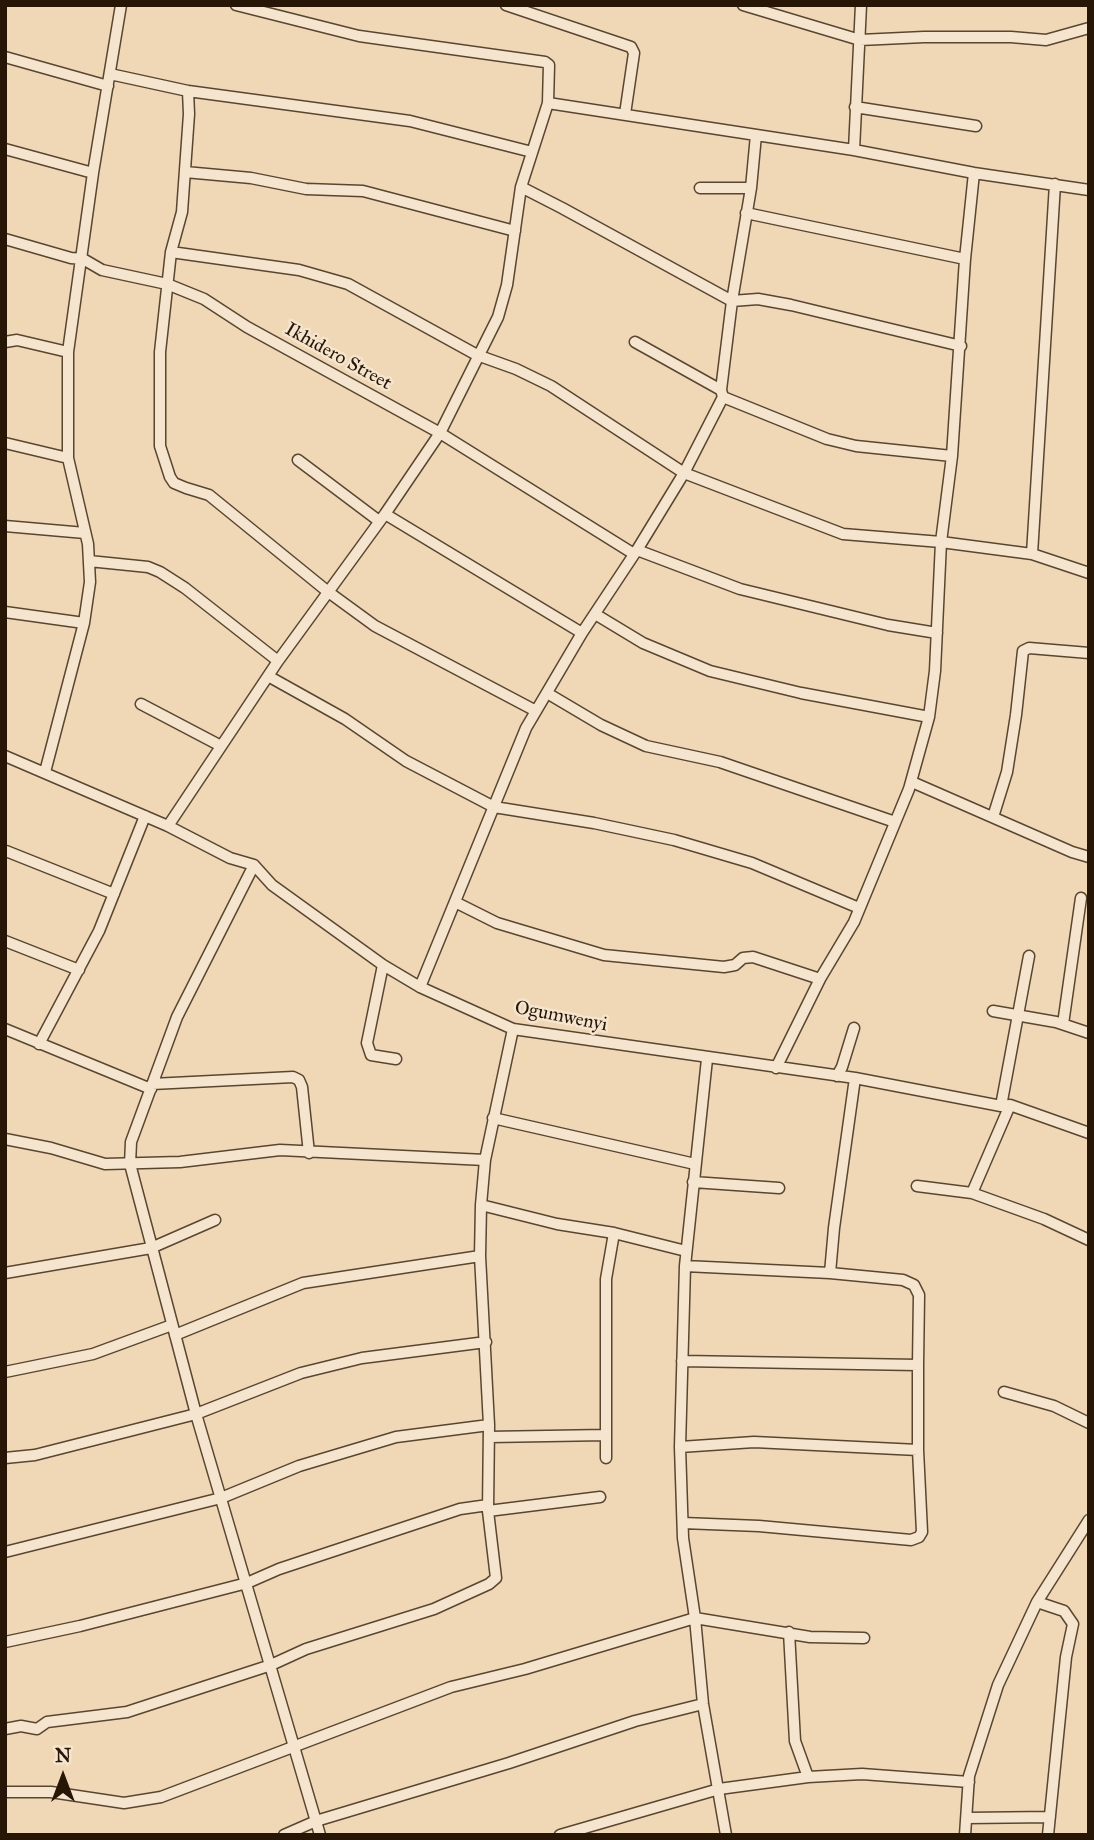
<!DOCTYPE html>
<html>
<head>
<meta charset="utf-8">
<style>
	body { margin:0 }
	#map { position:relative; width:1094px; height:1840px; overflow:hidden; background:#f0d7b5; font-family:"IM FELL Great Primer",serif }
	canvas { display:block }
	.frame { position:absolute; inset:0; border:7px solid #271505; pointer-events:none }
	.north { position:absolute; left:28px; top:1742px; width:70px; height:70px; -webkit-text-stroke:5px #f5e5cf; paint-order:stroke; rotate:0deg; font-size:19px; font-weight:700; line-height:28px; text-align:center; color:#271505 }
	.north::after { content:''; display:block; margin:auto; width:24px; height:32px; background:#271505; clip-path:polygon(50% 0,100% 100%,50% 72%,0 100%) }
</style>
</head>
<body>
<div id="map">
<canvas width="1094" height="1840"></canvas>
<div class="frame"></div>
<div class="north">N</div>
</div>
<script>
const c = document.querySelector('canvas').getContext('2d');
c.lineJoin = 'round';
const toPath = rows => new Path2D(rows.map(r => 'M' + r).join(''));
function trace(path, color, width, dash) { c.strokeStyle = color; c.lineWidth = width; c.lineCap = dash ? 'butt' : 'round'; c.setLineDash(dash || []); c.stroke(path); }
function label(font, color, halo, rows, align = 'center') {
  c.font = font + ' "IM FELL Great Primer",serif'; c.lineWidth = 5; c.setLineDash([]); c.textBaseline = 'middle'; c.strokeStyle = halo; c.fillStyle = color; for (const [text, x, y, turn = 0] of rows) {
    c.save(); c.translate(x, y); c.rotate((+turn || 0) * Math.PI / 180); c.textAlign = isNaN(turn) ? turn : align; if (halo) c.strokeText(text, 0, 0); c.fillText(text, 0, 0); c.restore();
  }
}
const street = toPath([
	[236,5,359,36,545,62,549,65,548,103],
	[506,5,631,47,634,53,625,114],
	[743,5,860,40,924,37,1011,37,1046,40,1089,28],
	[5,57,108,86],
	[110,74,188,91,410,121,532,152],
	[188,91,189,114,182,212,171,252,160,352,160,446,170,477,174,483,186,488,209,495,327,591,375,626,536,711],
	[855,107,976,126],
	[5,149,93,173],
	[854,150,861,5],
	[185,172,251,178,306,189,363,191,515,231],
	[521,187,562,208,732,301,758,299,791,305,961,346],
	[700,188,751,188],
	[746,213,965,259],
	[5,239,71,258,83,259,102,270,167,284,204,299,247,327,440,433,634,554],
	[171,252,299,270,348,284,477,355,516,369,551,386,684,473,843,534,941,542,1032,554,1089,573],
	[5,342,17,340,68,352],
	[635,342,721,390],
	[723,397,827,439,856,446,952,456],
	[5,443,68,458],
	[298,460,379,521],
	[385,514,582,633],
	[5,526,85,533],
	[637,550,740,589,888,625,937,633],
	[1032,554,1055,184],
	[89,561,148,567,160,572,185,588,278,661],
	[5,612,84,623],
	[595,614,643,643,710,671,801,693,929,717],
	[268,676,345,719,406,761,494,807,594,823,674,840,752,863,859,908],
	[547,693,601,725,646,746,720,762,895,822],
	[141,704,221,746],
	[5,756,168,826,230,858,254,865,272,885,383,965,420,987,513,1029,855,1078,1001,1106,1010,1105,1089,1133],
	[45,772,84,623,90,582,88,544,68,458,68,352,93,173,121,5],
	[912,782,1072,852,1089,857],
	[993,817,1007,772,1016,715,1023,651,1029,648,1089,653],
	[168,826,278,661,385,514,440,433,498,317,507,285,521,187,548,103,854,150,974,173,1089,190],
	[6,851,114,894],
	[254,865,177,1017,131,1142,130,1164,196,1414,320,1835],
	[455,902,497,923,604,955,724,967,735,965,743,958,753,957,820,979],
	[5,941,79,970],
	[383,965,367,1043,371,1055,396,1059],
	[420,987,526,728,582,633,637,550,684,473,723,397,721,390,732,301,751,188,756,135],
	[993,1011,1056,1022,1089,1033],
	[1063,1024,1081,898],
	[5,1029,151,1089],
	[39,1044,99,931,145,816],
	[707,1059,685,1266,680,1447,683,1538,695,1618,703,1704,726,1835],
	[776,1068,820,979,854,922,909,789,929,717,935,671,941,542,952,456,965,259,974,173],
	[837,1076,842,1067,854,1028],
	[152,1084,293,1077,299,1080,302,1087,309,1153],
	[1001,1106,1029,956],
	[493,1118,695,1164],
	[5,1139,51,1148,105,1164,180,1162,280,1150,485,1160],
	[693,1182,779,1188],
	[917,1186,972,1193,1010,1105],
	[972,1193,1044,1219,1089,1240],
	[481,1205,557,1224,614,1233,686,1251],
	[5,1273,151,1248,215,1220],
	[830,1273,834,1228,855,1078],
	[175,1335,303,1283,480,1256],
	[682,1361,918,1365,919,1295,914,1285,903,1280,830,1273,685,1266],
	[5,1372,93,1354,172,1325],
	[1004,1392,1054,1406,1089,1423],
	[489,1437,606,1435],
	[680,1447,754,1442,918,1450],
	[5,1458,35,1455,196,1414,301,1373,362,1358,486,1342],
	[606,1458,606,1279,614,1233],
	[488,1511,600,1497],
	[683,1523,759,1526,911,1540,919,1537,922,1532,918,1450,918,1365],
	[5,1552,221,1498,299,1466,396,1437,489,1425],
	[1037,1602,1064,1611,1073,1624,1066,1657,1048,1835],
	[789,1632,795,1741,808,1777],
	[5,1642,80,1626,247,1583,279,1569,460,1509,488,1505],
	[5,1729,21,1726,37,1729,47,1722,127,1712,271,1665,306,1649,434,1609,489,1584,496,1578,488,1511,489,1425,480,1256,481,1205,485,1160,513,1029],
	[5,1792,51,1792,124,1803,161,1797,451,1687,525,1669,695,1618,810,1637,864,1638],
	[967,1818,1050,1817],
	[284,1835,316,1821,509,1763,635,1721,703,1704],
	[560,1835,719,1789,808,1777,862,1774,969,1782],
	[965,1835,969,1776,998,1685,1037,1602,1089,1520]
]);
trace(street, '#594631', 13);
trace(street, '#f5e5cf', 10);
label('19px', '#271505', '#f5e5cf', [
	["Ikhidero Street",338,357,29],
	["Ogumwenyi",561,1017,11]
]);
</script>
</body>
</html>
